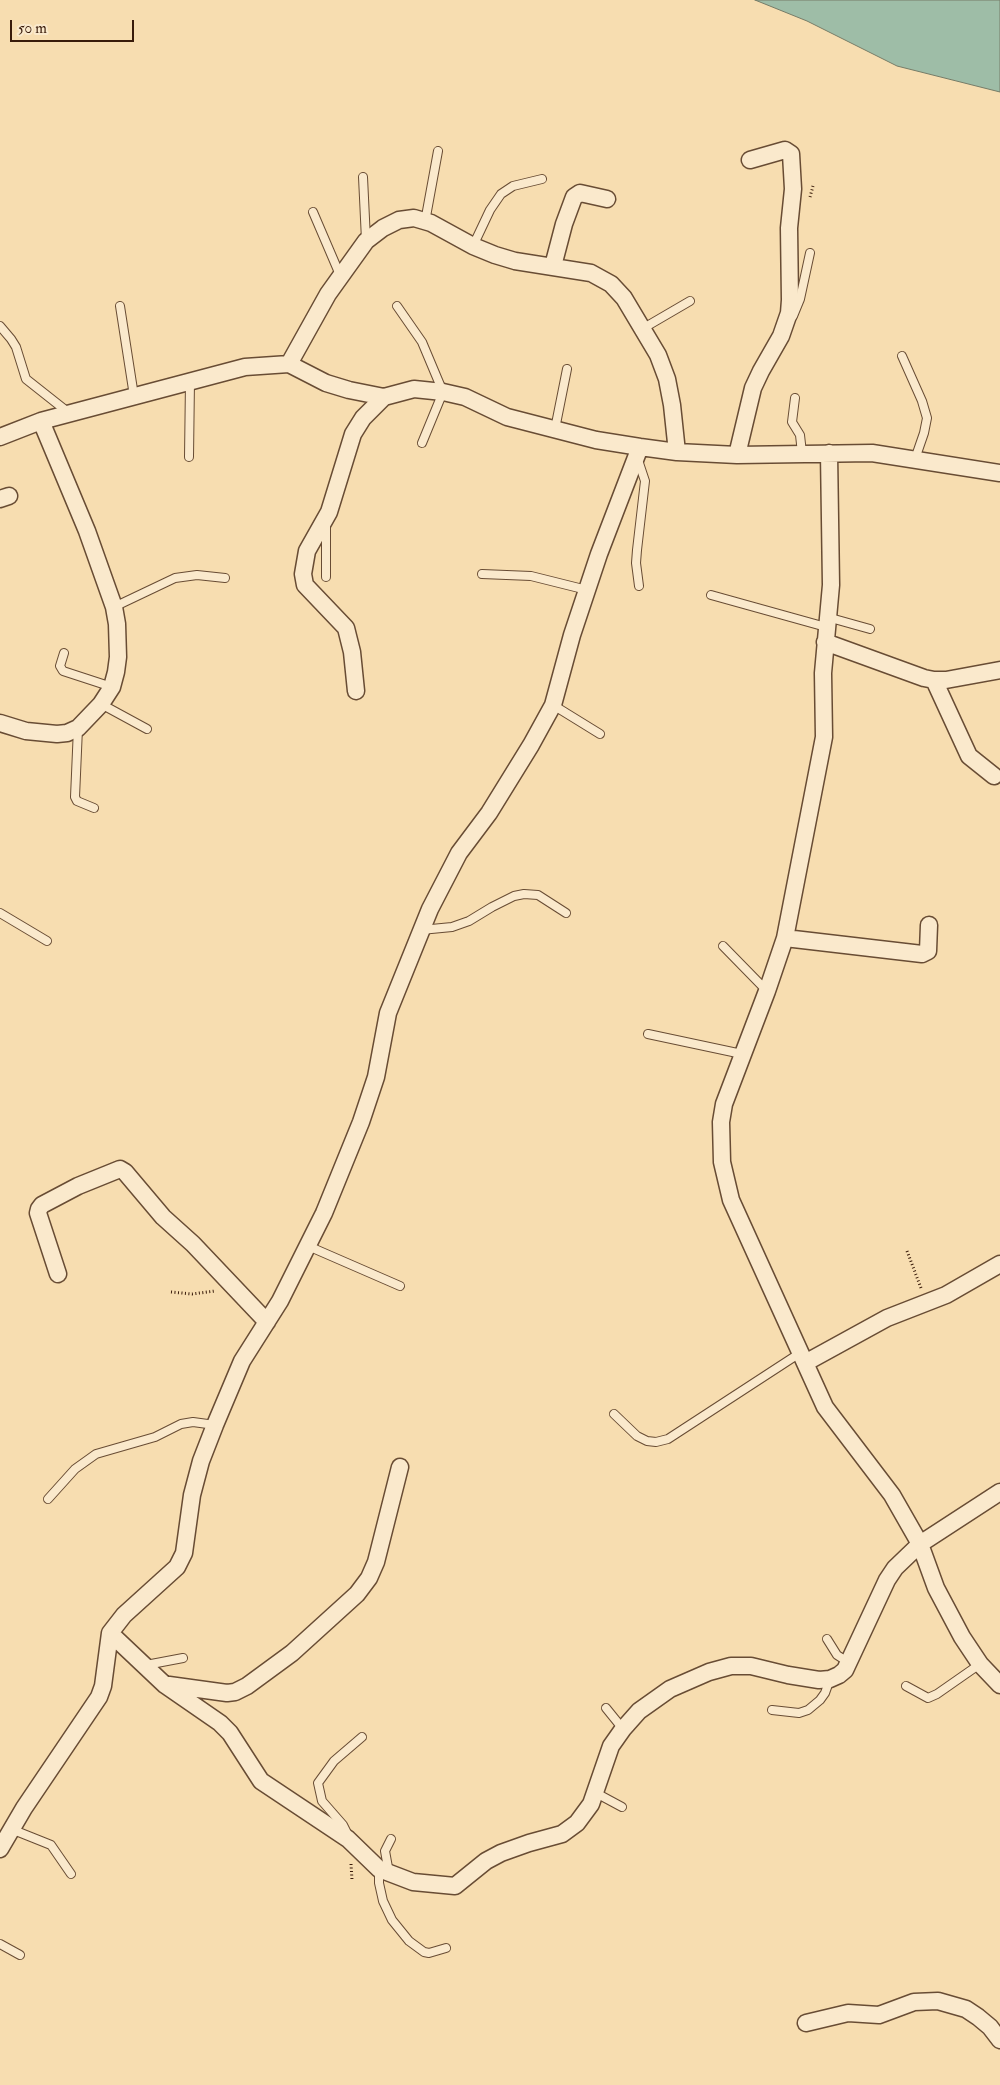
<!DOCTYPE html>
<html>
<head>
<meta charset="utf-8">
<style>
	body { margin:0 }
	#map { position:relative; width:1000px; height:2085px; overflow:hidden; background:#f7ddb0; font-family:"IM FELL Double Pica",serif }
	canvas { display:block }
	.scale { position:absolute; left:10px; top:20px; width:124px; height:22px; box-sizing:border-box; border:2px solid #391b0a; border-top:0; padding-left:6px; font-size:15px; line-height:18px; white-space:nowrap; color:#391b0a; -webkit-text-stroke:4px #fae9cc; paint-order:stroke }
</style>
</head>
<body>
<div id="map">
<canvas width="1000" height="2085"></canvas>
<div class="scale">50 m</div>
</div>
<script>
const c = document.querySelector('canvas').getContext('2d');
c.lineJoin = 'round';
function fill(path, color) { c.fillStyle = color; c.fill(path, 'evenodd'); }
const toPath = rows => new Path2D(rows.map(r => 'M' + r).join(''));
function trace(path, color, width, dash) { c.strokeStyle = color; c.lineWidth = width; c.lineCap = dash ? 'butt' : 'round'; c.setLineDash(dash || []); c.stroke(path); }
const water = toPath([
	[755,0,1000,0,1000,92,897,66,807,21,755,0]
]);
fill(water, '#9ebda7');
trace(water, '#767c68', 1);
const service = toPath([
	[363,177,366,240],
	[313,212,340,275],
	[425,222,438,151],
	[473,246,490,210,501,194,513,186,542,179],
	[120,306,134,396],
	[397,306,422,342,443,392,422,443],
	[793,316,800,299,810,253],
	[0,326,11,339,16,347,26,379,69,413],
	[642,329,690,301],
	[902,356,922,401,927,418,924,433,915,459],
	[795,398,792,422,800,435,802,453],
	[555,429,567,369],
	[189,457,190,381],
	[638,460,645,481,637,550,636,563,639,586],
	[326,525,326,577],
	[482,574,531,576,587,590],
	[711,595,826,627],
	[114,607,175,578,197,575,225,578],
	[827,617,870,629],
	[64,653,60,666,63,671,112,687],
	[101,704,147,729],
	[553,705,600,734],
	[78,728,75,797,77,801,94,808],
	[0,913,47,941],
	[421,930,452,927,469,921,492,907,514,896,524,894,538,895,566,913],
	[723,946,767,991],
	[648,1034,742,1054],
	[308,1246,400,1286],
	[614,1414,637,1436,647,1441,656,1442,668,1439,800,1353],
	[48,1499,75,1469,96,1454,155,1437,181,1424,193,1422,215,1425],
	[827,1639,837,1655,848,1662],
	[146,1665,183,1658],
	[906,1686,928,1698,937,1694,980,1664],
	[606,1708,623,1729],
	[772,1710,799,1713,808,1710,820,1700,825,1693,830,1679],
	[596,1793,622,1807],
	[11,1829,51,1845,71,1874],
	[348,1835,343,1825,322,1801,318,1783,334,1761,362,1737],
	[379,1869,379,1883,383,1901,392,1920,409,1941,424,1952,429,1953,446,1948],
	[389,1873,385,1851,391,1839],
	[0,1944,20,1955]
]);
const minor = toPath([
	[553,266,564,224,574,197,580,193,607,199],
	[289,364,328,294,366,241,383,228,399,220,414,218,431,223,473,246,495,255,515,261,591,273,611,284,624,298,658,355,667,379,672,405,677,452],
	[0,437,41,421,245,367,289,364,326,383,349,390,384,397,414,389,443,392,465,397,507,417,596,440,640,447,677,452,737,455,872,453,1000,473],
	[829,453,831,585,823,673,824,737,785,938,767,991,724,1104,721,1122,722,1162,731,1200,825,1407,892,1495,920,1544,936,1588,962,1637,980,1664,1000,1685],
	[737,455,753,388,761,371,781,336,789,313,790,300,789,228,793,189,791,154,785,150,750,160],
	[0,499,9,496],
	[825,642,924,678,934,680,946,680,1000,670],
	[934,680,969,756,994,776],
	[356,691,352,652,346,628,305,585,303,574,307,551,329,512,353,434,363,418,384,397],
	[0,723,26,731,57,734,67,733,78,728,101,704,112,687,116,672,118,657,117,624,114,607,87,531,41,421],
	[785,938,922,954,928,951,929,925],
	[58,1274,38,1213,39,1209,42,1205,78,1186,120,1169,125,1172,163,1217,193,1244,267,1322],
	[805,1363,887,1318,946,1295,1000,1264],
	[110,1633,165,1685,220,1723,230,1733,261,1781,348,1839,379,1869,413,1882,455,1886,486,1861,501,1853,529,1843,562,1834,577,1823,591,1804,611,1746,623,1729,639,1711,670,1689,709,1672,731,1666,751,1666,788,1675,819,1680,830,1679,839,1675,845,1670,887,1580,895,1568,920,1544,1000,1492],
	[169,1685,227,1693,235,1692,247,1686,292,1653,357,1594,369,1578,376,1562,400,1467],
	[0,1849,24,1808,99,1697,103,1686,110,1633,124,1615,177,1567,184,1553,192,1495,201,1461,215,1425,242,1361,280,1301,324,1213,361,1122,376,1077,388,1013,430,909,459,853,489,813,531,745,553,705,572,635,599,554,640,447],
	[806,2023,848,2013,879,2015,914,2002,938,2001,966,2009,978,2017,990,2027,1000,2040]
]);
trace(service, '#684c34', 10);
trace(minor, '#684c34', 19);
trace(toPath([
	[810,197,813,186],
	[907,1251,921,1288],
	[171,1292,192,1294,215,1291],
	[351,1864,352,1880]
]), '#391b0a', 3, [1, 2.5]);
trace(service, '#fae9cc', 8);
trace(minor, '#fae9cc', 16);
</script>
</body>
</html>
